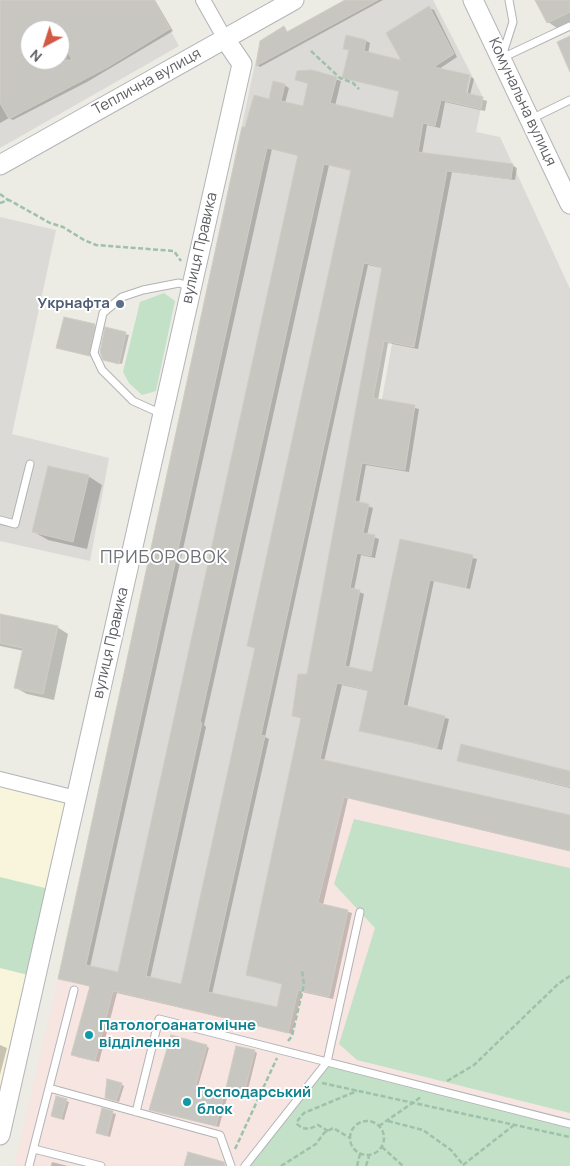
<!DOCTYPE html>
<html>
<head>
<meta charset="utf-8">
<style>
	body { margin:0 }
	#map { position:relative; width:570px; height:1166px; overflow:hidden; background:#ecebe4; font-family:Manrope,sans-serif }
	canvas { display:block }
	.north { position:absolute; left:20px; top:20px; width:50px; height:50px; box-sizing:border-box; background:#fff; border:1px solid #bebfc0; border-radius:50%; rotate:220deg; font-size:14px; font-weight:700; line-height:20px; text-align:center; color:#5c5e62 }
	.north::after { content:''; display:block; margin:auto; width:18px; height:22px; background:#d25a44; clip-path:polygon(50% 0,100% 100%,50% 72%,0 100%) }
</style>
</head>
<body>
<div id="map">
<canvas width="570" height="1166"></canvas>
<div class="north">N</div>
</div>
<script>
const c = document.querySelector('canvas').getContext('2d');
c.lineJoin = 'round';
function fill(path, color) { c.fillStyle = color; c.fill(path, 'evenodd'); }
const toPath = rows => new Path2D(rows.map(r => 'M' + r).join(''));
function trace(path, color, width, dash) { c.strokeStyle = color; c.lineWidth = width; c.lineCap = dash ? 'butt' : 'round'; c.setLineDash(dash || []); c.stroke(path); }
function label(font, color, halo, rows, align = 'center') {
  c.font = font + ' Manrope,sans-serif'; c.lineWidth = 4; c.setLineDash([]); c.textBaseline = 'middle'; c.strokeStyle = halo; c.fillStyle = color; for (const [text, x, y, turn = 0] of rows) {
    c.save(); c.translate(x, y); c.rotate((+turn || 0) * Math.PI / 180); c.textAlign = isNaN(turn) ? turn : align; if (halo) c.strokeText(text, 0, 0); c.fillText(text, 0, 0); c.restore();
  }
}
fill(toPath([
	[0,779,76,798,0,1135]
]), '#f9f4dc');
fill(toPath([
	[0,0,154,0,179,46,0,148],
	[30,30,60,30,60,60,30,60],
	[345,0,433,0,483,97,476,132,500,137,570,289,570,851,288,1033,58,979,260,41,284,26,287,32],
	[414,173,419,195,382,399,373,399],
	[0,217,56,230,12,434,109,458,90,561,0,541]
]), '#dbdad6');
fill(toPath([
	[344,797,570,851,570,1166,14,1166,58,979,288,1032]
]), '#f7e5e2');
fill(toPath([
	[164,293,175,301,156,391,142,395,129,383,123,372,140,302],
	[354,819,570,868,570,1113,357,1060,339,1044,375,928,334,884],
	[0,877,49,889,28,975,0,968],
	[327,1062,570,1124,570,1166,245,1166]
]), '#c3e1c6');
fill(toPath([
	[0,0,155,0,173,31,87,82,13,120,9,118,0,123],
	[30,30,60,30,60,60,30,60],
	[348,0,383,0,260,67,257,65,284,28,288,33],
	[537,0,570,0,570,22,557,28,548,22],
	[429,8,434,10,457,57,439,69,463,99,466,100,471,77,474,79,470,95,487,101,485,111,445,102,440,128,427,125,422,154,512,165,517,168,515,180,452,172,418,349,388,343,378,400,419,409,409,472,366,465,359,503,373,508,367,535,379,539,375,558,361,555,354,590,364,594,349,668,373,673,401,541,477,559,470,589,434,581,407,708,449,719,442,750,361,730,369,691,342,685,324,761,570,817,570,851,348,798,323,905,352,913,333,999,302,992,292,1034,117,993,99,1062,77,1057,91,987,60,978,246,129,284,85,289,88,285,103,304,107,309,84,296,80,312,71,341,81,335,106,394,119,401,92,344,78,350,51,344,48,366,41,370,43,368,54,403,61],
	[272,149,299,156,118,974,90,967],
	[329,165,352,171,248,645,256,649,182,986,150,979,206,727,204,725],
	[368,265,383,268,308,675,293,715,302,719,248,974,283,984,278,1009,212,994,269,739,265,737],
	[94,326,98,327,93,357,61,349],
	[106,329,129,335,122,364,108,361],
	[88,476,102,485,87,549,48,540,34,532],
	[0,615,57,627,68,634,54,700,27,694,16,688,24,651,0,646],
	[462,762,570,772,570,788],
	[0,1045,7,1048,0,1075],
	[206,1046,209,1048,197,1090,227,1098,219,1127,154,1111],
	[254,1051,257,1053,246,1098,226,1092],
	[121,1084,124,1086,119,1102,109,1099],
	[66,1101,69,1102,64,1120,52,1116],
	[103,1110,116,1114,110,1137,100,1134],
	[52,1162,68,1166,51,1166]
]), '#0003');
const building = toPath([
	[0,0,154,0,170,29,108,67,9,119,0,103,0,0],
	[30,30,60,30,60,37,72,60,30,60,30,30],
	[345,0,378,0,256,66,260,41,284,26,287,32,345,0],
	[535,0,570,0,570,12,547,23,535,0],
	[429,6,454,54,434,67,470,75,466,93,483,97,481,109,441,100,435,126,423,123,418,152,513,164,511,179,447,171,414,347,384,341,373,398,415,405,405,470,362,463,355,501,369,504,363,533,375,535,371,556,357,553,350,588,360,590,345,666,372,672,400,539,473,555,466,588,430,580,403,705,445,716,437,748,359,731,368,690,337,683,320,759,570,815,570,851,344,797,318,903,348,910,329,997,298,990,288,1033,113,991,95,1061,71,1055,90,986,58,979,242,127,245,127,254,95,269,99,273,81,285,84,281,101,303,106,308,83,295,80,297,71,312,70,337,77,330,103,393,118,399,91,342,78,349,50,343,49,346,35,366,40,364,51,401,60,386,33,429,6],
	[267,148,298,155,118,972,86,965,267,148],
	[324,164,351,170,247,646,255,648,181,984,146,976,202,723,200,722,324,164],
	[364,263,382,267,307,674,298,674,292,716,301,718,246,975,282,984,277,1007,208,992,265,736,261,735,364,263],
	[570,36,570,72,557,42,570,36],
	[64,317,95,324,90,356,56,348,64,317],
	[105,327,126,332,119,364,103,360,100,352,105,327],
	[48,466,89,475,73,542,32,532,48,466],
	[0,614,58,626,43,694,14,688,23,648,0,643,0,614],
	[461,744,570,771,570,787,457,761,461,744],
	[171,1035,207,1045,195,1088,224,1095,216,1126,149,1110,171,1035],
	[236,1046,255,1050,243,1097,225,1092,236,1046],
	[107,1079,122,1083,116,1101,105,1098,107,1079],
	[56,1096,67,1099,61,1119,51,1116,56,1096],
	[102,1108,113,1111,107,1136,96,1133,102,1108],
	[188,1152,224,1162,225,1166,184,1166,188,1152]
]);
fill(building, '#c8c6c0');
trace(building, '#d0cdc3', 1);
const lane = toPath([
	[503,53,513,22,509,0],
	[502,58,570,26],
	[531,119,570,100],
	[162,414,133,401,102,370,94,353,103,313,122,297,143,290,179,283,191,287],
	[0,520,15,524,30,464],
	[49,1088,220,1135,231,1166],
	[136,1112,159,1019,570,1124],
	[34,1149,101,1166],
	[29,1166,74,990],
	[245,1166,327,1062,360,912]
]);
const street = toPath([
	[203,0,225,39],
	[0,779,76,798]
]);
const secondary = toPath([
	[473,0,570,204],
	[0,165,294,0],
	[0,1135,242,64,225,39]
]);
trace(lane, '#b1b3b7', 9);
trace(street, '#b1b3b7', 16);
trace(secondary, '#b3b5b9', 21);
trace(toPath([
	[311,51,340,78,353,83,359,89],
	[0,194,8,200],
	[0,203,9,200,50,223,63,227,84,240,96,245,174,251,181,261],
	[288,1041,292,1036,304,984,302,971],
	[447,1081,474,1065,558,984,570,976],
	[322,1083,570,1137],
	[388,1121,423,1130,451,1150,464,1166],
	'350 1138a17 17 0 1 1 34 0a17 17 0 1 1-34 0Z',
	[379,1126,421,1097],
	[328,1131,318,1125,309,1129,302,1128,297,1124,298,1120,304,1113,357,1091],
	[382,1147,403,1166],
	[235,1149,277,1058],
	[463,1165,514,1125],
	[281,1166,316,1144,324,1133,333,1128,350,1138],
	[357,1166,360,1154],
	[366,1166,369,1156]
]), '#9dc1aa', 2.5, [5, 2.5]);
trace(lane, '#fff', 7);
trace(street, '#fff', 14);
trace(secondary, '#fff', 19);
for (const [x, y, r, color] of [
	[120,304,5,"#5c6f8a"],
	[89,1035,5,"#0f9aa8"],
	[187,1102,5,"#0f9aa8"]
]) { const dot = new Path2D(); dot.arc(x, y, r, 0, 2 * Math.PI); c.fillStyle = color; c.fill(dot); trace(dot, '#fff', 2); }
label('15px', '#5c5e62', '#fff', [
	["Теплична вулиця",147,82,-29],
	["Комунальна вулиця",522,102,65],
	["вулиця Правика",200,248,-77],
	["вулиця Правика",111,643,-77]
]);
label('bold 15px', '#4e5e75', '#fff', [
	["Укрнафта",110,304]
], 'right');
label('bold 15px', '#0d838f', '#fff', [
	["Патологоанатомічне",99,1026],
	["відділення",99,1043],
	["Господарський",197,1093],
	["блок",197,1110]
], 'left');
c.letterSpacing = '1px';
label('18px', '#6d7074', '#fff', [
	["ПРИБОРОВОК",164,558]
]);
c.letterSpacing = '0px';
</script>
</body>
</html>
